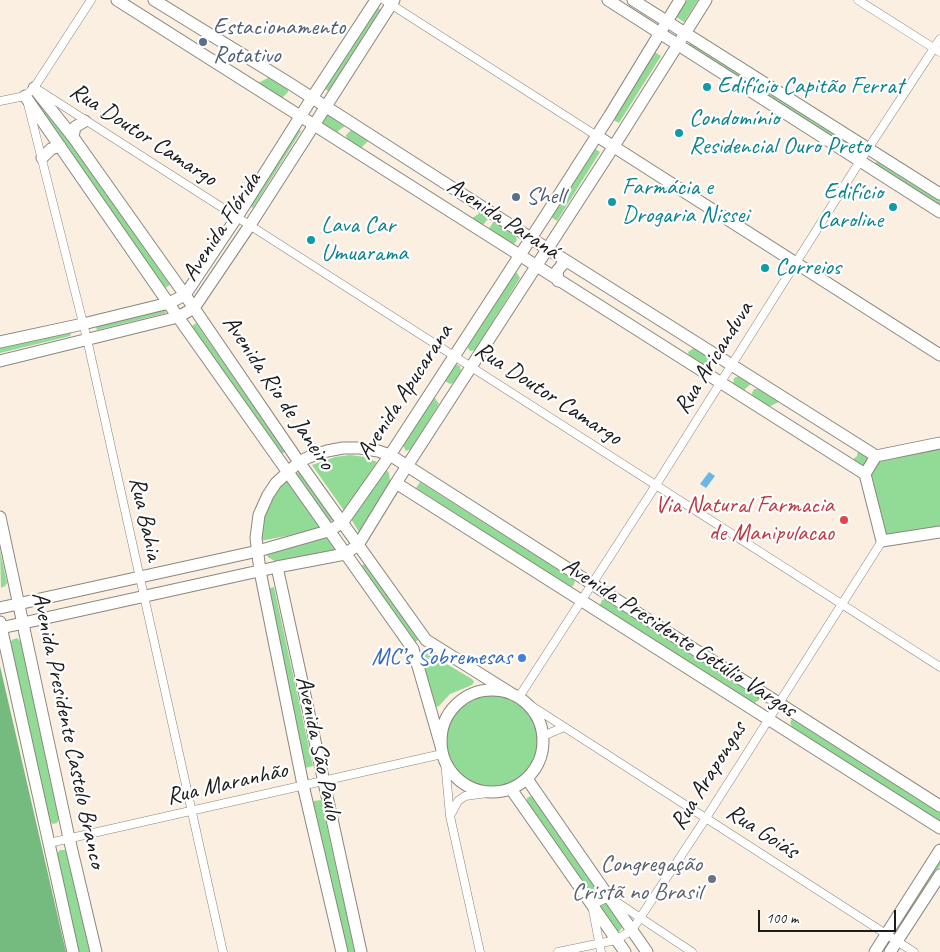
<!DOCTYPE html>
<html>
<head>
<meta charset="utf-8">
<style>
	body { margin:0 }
	#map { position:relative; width:940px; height:952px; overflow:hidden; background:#faefe1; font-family:Caveat,sans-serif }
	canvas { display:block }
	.scale { position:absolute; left:758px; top:910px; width:138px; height:22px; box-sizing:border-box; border:2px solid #1c1c1c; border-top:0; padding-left:6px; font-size:15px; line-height:18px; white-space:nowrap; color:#1c1c1c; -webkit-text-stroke:4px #fff; paint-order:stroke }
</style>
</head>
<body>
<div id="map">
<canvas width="940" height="952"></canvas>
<div class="scale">100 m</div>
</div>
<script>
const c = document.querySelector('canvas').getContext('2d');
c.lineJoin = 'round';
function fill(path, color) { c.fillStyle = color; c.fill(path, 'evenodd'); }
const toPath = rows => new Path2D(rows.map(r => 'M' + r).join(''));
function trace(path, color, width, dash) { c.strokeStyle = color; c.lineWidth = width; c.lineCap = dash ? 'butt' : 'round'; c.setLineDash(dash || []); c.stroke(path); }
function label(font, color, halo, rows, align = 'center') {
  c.font = font + ' Caveat,sans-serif'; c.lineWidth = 4.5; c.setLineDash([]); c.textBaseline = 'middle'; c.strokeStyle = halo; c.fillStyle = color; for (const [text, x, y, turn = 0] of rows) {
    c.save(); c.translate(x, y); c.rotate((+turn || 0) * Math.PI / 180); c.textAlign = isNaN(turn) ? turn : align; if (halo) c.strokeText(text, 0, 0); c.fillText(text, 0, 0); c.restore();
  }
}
fill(toPath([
	[687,0,698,0,684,22,676,17],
	[376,6,381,10,329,92,324,88],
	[690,42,851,145,848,150,687,48],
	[653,51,661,56,619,123,610,118],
	[270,77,288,88,288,92,282,98,278,98,256,84],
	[42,102,170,285,165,288,36,105],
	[326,115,330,116,345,126,338,131,339,137,321,123],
	[297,127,301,131,253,208,248,205],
	[351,130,368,141,360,149,347,139,346,135],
	[591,146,600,152,557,221,548,215],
	[879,158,940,197,940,205,875,164],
	[481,212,487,216,488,219,482,226,471,219],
	[494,221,515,234,517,240,514,244,511,245,488,230],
	[512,272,517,273,520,278,475,350,470,351,467,347],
	[165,308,166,313,97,330,95,324],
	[196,323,285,452,279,455,191,327],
	[72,332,70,336,0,353,0,346],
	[694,348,707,356,709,359,706,365,703,367,684,357,689,356,688,352],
	[455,364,460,366,461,371,453,383,450,384,445,381,445,378],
	[739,376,752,383,745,389,745,395,733,385,734,378],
	[754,389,759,389,779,402,766,408,753,399,752,393],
	[435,398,439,404,411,449,406,451,402,444,431,399],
	[940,443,940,532,882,541,865,474,876,456],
	[858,451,868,458,868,461,863,468,851,461,857,456],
	[350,455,365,457,377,462,345,512,312,465,335,457],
	[384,467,389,473,390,481,359,532,351,519],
	[300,471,334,519,328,523,293,476],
	[287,479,323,529,260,541,267,506,275,491],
	[420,482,573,579,575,582,573,586,570,587,416,488],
	[326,535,337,551,278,563,268,557,263,547],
	[0,550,7,583,5,586,1,588],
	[364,564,419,639,413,644,359,568],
	[274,587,313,766,305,768,266,589],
	[602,600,607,600,759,696,759,700,753,704,602,609,600,605],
	[17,638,21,642,60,817,57,823,53,824,48,820,10,644,12,640],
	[425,653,428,653,472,679,474,682,472,685,450,694,439,706,436,707,422,661,422,657],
	'445 741a47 47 0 1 1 94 0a47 47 0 1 1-94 0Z',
	[792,719,796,719,940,811,940,821,792,727,790,723],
	[531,796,534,797,597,886,594,892,590,892,527,802,527,798],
	[321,800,355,952,347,952,313,801],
	[60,850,65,850,68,853,90,952,78,952,57,854],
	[940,857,940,866,895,935,890,932],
	[606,903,622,927,620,931,616,931,600,907,600,905]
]), '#92db96');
fill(toPath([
	[0,666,66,952,0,952]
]), '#75bb7f');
fill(toPath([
	[709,472,715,476,706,488,700,484]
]), '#6bb7e4');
const street = toPath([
	[384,0,597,136],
	[858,0,940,52],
	[40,91,940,667],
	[0,101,25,96,34,88,91,0],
	[28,104,87,339,223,952],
	[519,697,656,485,860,161,940,39],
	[527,703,914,952],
	[543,736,564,727],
	[445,761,450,816,480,952],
	[451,814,458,801,465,796,495,792],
	[49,843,442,754],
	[558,952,616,940,632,930,706,818,882,541],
	[601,952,592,905,609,897,692,952]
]);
const secondary = toPath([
	[117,0,865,474],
	[154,0,289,83,554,253,876,456],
	[608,0,940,212],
	[633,0,940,194],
	[34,88,73,137,185,295,299,462,426,640,512,694],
	[25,96,178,317,413,649,441,746],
	[597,136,940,355],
	[73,137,75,127,85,121],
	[42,158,51,149,60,146],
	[558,281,557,271,563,264,568,262],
	[0,342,83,324,169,303,185,295,237,217,312,98,376,0],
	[0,361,178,317,194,308,250,225,394,0],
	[940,443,876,456,865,474,882,541,940,532],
	[396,483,940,828],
	[0,517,69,838,96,952],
	[277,567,361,952],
	[0,608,258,551,328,531,342,523,390,455,546,215,610,115,680,0],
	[0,622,73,952],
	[1,628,277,567,345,554,358,545,396,483,614,146,706,0],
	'441 741a51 51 0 1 1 102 0a51 51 0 1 1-102 0Z',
	[527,779,647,952],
	[511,789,625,952],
	[342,952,303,785,260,571,256,538,259,515,268,495,276,483,299,462,309,457,327,451,343,448,360,448,378,451,390,455,940,806],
	[875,952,940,850],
	[890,952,940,875]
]);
trace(street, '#8b867e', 9);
trace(secondary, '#8b867e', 13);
trace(street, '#fff', 8);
trace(secondary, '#fff', 11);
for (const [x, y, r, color] of [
	[203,42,5,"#5c6f8a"],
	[707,87,5,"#0f9aa8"],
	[679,133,5,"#0f9aa8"],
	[516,197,5,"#5c6f8a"],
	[612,202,5,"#0f9aa8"],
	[893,207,5,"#0f9aa8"],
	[311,240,5,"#0f9aa8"],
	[765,268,5,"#0f9aa8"],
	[844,520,5,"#e0444e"],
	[522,658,5,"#3f7fe0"],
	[712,879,5,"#6b7280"]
]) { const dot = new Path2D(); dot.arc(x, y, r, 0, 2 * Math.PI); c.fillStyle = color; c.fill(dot); trace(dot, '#fff', 2); }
label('24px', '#4e5e75', '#fff', [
	["Estacionamento",213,28],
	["Rotativo",213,56],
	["Shell",526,197]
], 'left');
label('24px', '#0d838f', '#fff', [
	["Edifício Capitão Ferrat",717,87],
	["Condomínio",689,119],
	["Residencial Ouro Preto",689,147],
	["Farmácia e",622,188],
	["Drogaria Nissei",622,216],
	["Edifício",883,193,"right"],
	["Caroline",883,221,"right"],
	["Lava Car",321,226],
	["Umuarama",321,254],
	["Correios",775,268]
], 'left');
label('24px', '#1c1c1c', '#fff', [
	["Rua Doutor Camargo",143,135,33],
	["Avenida Paraná",503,219,33],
	["Avenida Flórida",222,227,-57],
	["Rua Aricanduva",714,358,-58],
	["Avenida Apucarana",405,392,-57],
	["Avenida Rio de Janeiro",278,393,56],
	["Rua Doutor Camargo",548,394,33],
	["Rua Bahia",145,519,78],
	["Avenida Presidente Getúlio Vargas",679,638,33],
	["Avenida Presidente Castelo Branco",68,730,78],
	["Avenida São Paulo",318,748,78],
	["Rua Arapongas",709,776,-58],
	["Rua Maranhão",227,784,-13],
	["Rua Goiás",762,832,33]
]);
label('24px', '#be3a42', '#fff', [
	["Via Natural Farmacia",834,506],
	["de Manipulacao",834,534]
], 'right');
label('24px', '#366cbe', '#fff', [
	["MC’s Sobremesas",512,658]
], 'right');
label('24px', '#5b616d', '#fff', [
	["Congregação",702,865],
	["Cristã no Brasil",702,893]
], 'right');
</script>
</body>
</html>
